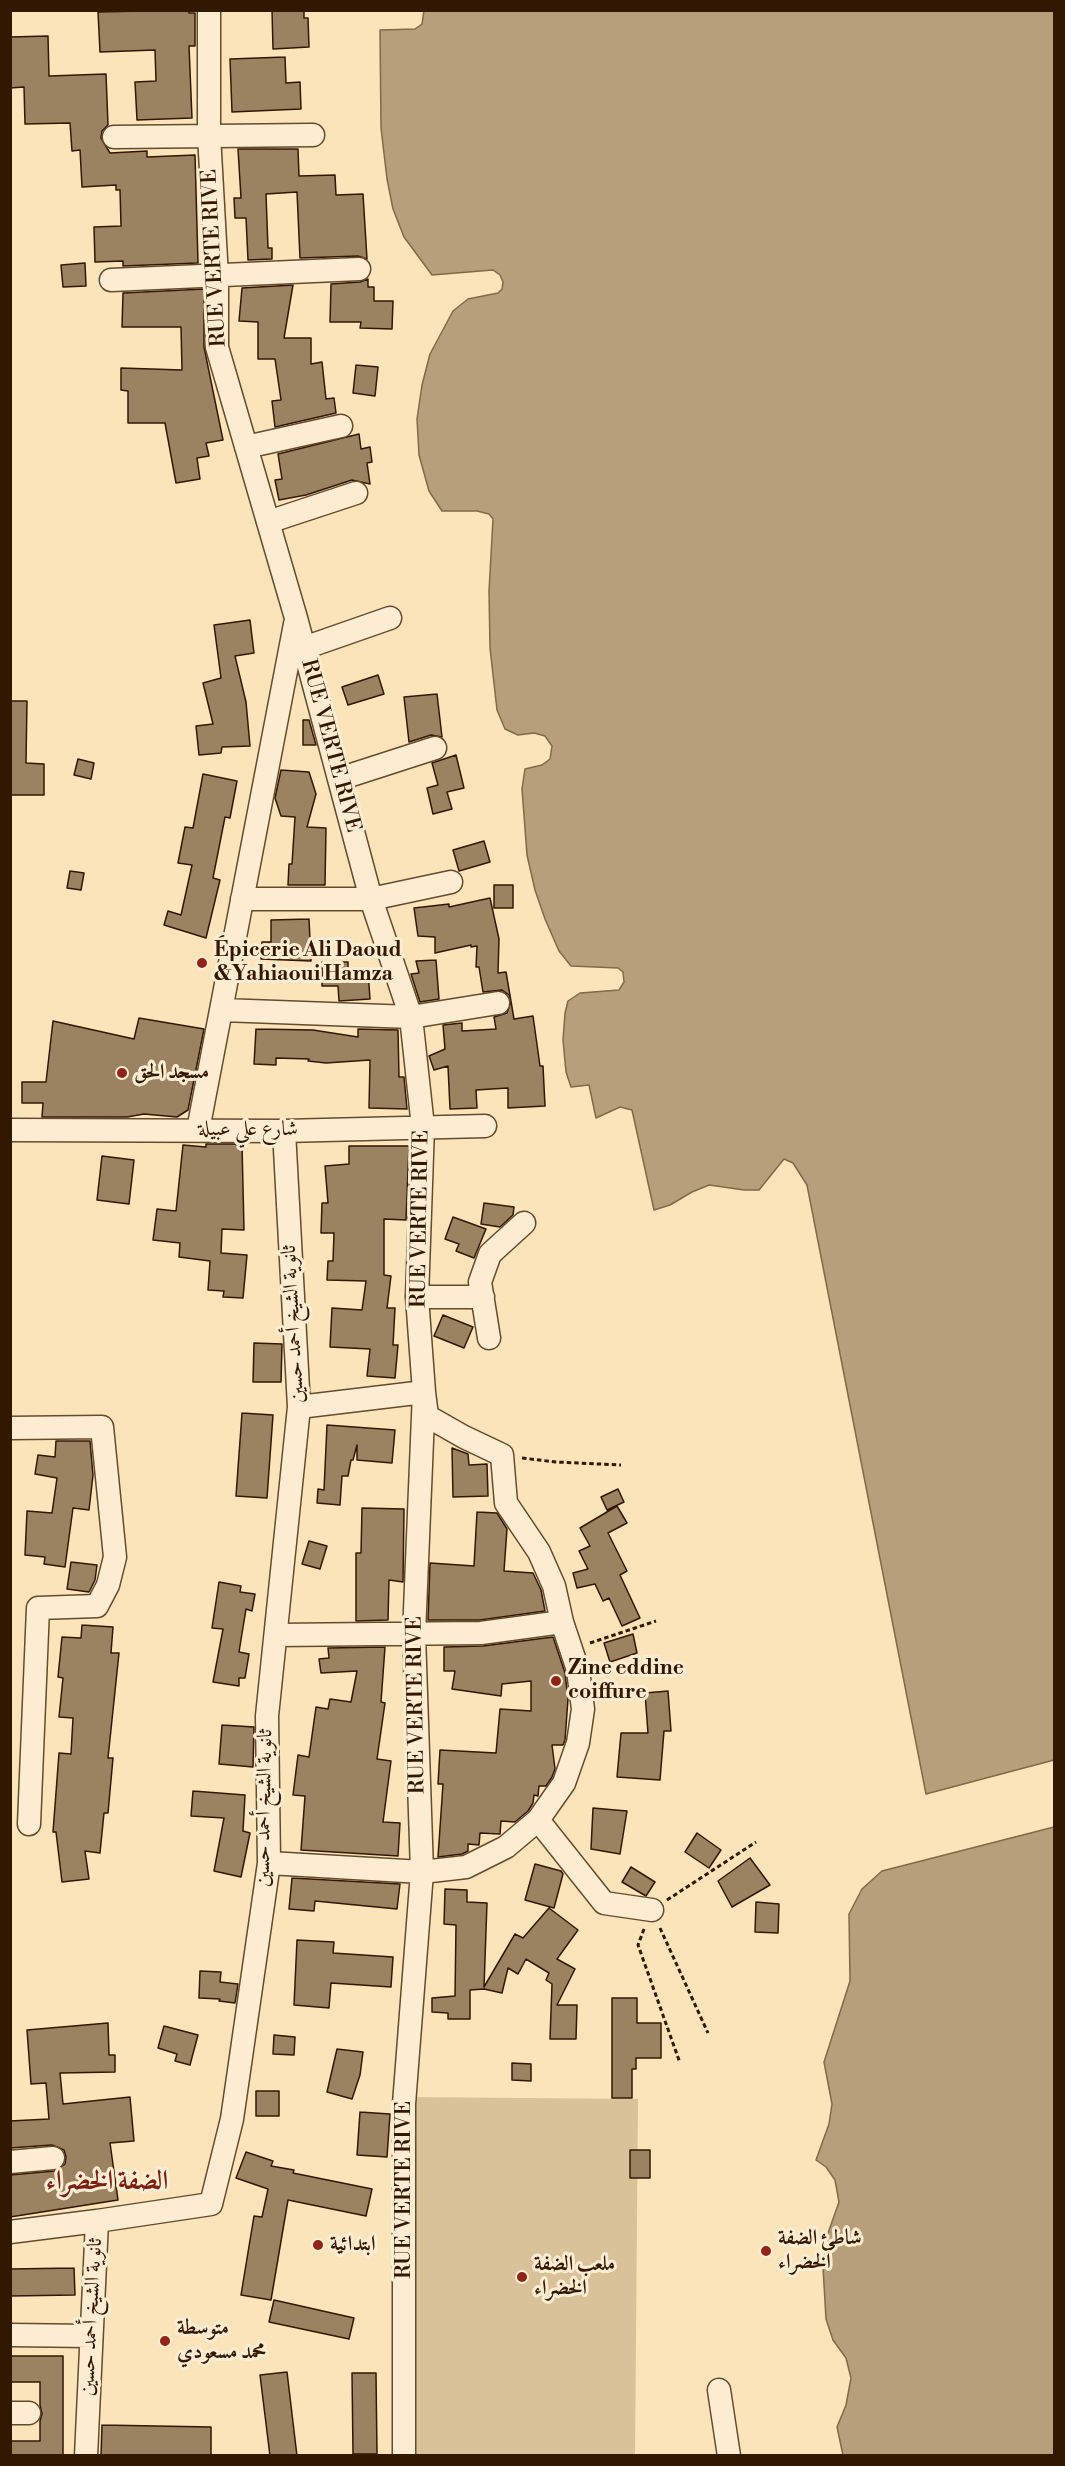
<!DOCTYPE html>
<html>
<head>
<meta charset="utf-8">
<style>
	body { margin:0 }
	#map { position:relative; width:1065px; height:2466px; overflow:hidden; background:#fbe4b9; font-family:"Libre Bodoni",serif }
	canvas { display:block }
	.frame { position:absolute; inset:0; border:12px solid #331800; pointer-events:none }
</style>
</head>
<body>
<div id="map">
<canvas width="1065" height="2466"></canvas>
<div class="frame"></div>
</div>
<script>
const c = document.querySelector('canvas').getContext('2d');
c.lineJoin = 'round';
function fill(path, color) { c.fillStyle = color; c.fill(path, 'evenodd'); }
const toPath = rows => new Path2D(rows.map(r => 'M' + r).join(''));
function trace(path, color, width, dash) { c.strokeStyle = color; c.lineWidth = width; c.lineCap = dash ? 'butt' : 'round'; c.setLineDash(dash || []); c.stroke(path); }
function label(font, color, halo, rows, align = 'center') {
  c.font = font + ' "Libre Bodoni",Amiri,serif'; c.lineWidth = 6; c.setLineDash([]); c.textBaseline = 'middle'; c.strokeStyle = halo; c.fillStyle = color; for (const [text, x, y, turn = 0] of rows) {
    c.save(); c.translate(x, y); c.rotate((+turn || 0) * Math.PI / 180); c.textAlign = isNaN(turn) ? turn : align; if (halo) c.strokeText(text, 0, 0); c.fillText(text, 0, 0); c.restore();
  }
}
fill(toPath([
	[409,2097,638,2099,635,2455,406,2456]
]), '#d9c19a');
const water = toPath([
	[424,10,1054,11,1054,1760,926,1794,807,1185,793,1163,784,1159,759,1190,744,1190,709,1185,692,1192,670,1205,654,1210,632,1110,620,1107,596,1118,589,1085,571,1087,566,1072,563,1040,565,1013,568,1001,580,993,619,990,624,982,623,972,618,968,571,966,559,951,545,919,535,890,527,855,522,789,525,769,542,765,550,759,552,746,545,736,534,733,518,735,505,729,497,710,490,648,489,591,493,519,489,514,477,511,442,511,429,491,419,455,417,419,422,385,430,354,453,311,468,299,498,293,502,289,503,282,500,275,493,270,432,275,404,237,393,209,387,179,381,128,380,30,415,29,422,24,424,10],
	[1054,1827,1054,2455,843,2455,837,2427,846,2405,851,2378,846,2358,833,2340,826,2319,823,2267,827,2236,839,2202,835,2180,826,2167,816,2160,829,2124,832,2104,824,2062,850,1981,849,1914,862,1889,882,1871,1054,1827]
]);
fill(water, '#b79f7a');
trace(water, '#826949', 1.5);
const building = toPath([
	[189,10,189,13,195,13,195,46,189,46,192,118,137,120,135,82,156,81,155,50,100,52,98,12,189,10],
	[272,10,304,10,304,18,308,18,309,47,273,49,272,10],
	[48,36,49,76,106,74,108,125,102,131,101,138,110,153,147,151,147,157,195,155,198,263,123,266,123,261,95,262,94,227,121,226,120,190,116,190,116,185,82,187,80,150,72,151,70,123,25,124,24,87,10,88,10,37,48,36],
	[285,57,286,83,300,82,301,109,232,112,230,59,285,57],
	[238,149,298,149,299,176,335,175,336,195,363,194,367,259,358,256,300,258,297,192,266,194,268,248,272,248,272,259,248,260,246,218,235,218,234,198,241,198,238,149],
	[85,263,86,286,63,287,61,265,85,263],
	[368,279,368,287,374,287,374,301,393,301,392,329,360,328,361,322,330,322,331,284,360,282,368,279],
	[293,285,284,338,311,338,311,364,322,362,326,399,334,398,336,413,275,427,272,401,281,400,275,359,258,359,258,322,239,321,242,288,293,285],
	[204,289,204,347,223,440,206,443,209,456,197,458,200,479,176,483,165,423,128,423,128,391,121,390,121,368,182,370,181,327,122,327,123,293,204,289],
	[356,365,378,367,375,396,353,393,356,365],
	[359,434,361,449,370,447,372,462,367,463,370,484,352,480,306,495,279,500,275,480,282,479,278,454,359,434],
	[250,620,254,653,235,656,246,702,250,746,222,747,221,753,199,755,196,726,213,724,203,683,221,678,214,625,250,620],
	[378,675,384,694,348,705,342,687,378,675],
	[437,694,442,737,431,735,409,742,404,697,437,694],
	[10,701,27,701,26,763,44,764,44,795,10,795,10,701],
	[303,720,309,720,316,745,303,745,303,720],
	[456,755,464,788,447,792,452,809,433,814,427,788,438,785,432,763,456,755],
	[78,759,94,763,91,779,74,775,78,759],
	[281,770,309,772,316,794,307,827,326,828,325,885,288,885,289,864,292,864,295,817,281,816,275,798,281,770],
	[203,774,237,781,230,818,225,817,213,878,220,880,206,938,164,925,168,911,181,915,192,865,178,863,185,827,193,828,203,774],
	[484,841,490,862,459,871,453,850,484,841],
	[70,871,84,873,81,890,67,888,70,871],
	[494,885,513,885,513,908,494,908,494,885],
	[490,898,499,939,498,973,506,972,514,1019,533,1016,540,1066,543,1066,545,1106,508,1108,508,1088,476,1090,477,1108,450,1109,448,1066,434,1070,429,1056,445,1049,443,1025,462,1023,462,1031,496,1029,494,1017,507,1013,511,1001,509,995,502,990,483,992,479,967,476,967,477,946,471,947,471,945,435,953,435,937,418,936,414,908,449,904,449,907,490,898],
	[309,919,311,961,261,959,262,942,271,942,271,920,309,919],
	[436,960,439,999,420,1002,411,974,419,973,416,961,436,960],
	[322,962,348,962,348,973,368,971,370,999,339,1001,338,986,322,986,322,962],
	[139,1018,204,1029,188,1110,177,1117,144,1114,127,1117,42,1117,43,1103,22,1103,22,1082,46,1082,53,1021,134,1039,139,1018],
	[256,1029,313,1030,358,1037,358,1029,398,1030,399,1077,404,1077,407,1109,369,1108,370,1060,326,1063,308,1061,309,1059,276,1058,276,1065,254,1064,256,1029],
	[206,1144,242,1144,244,1230,222,1229,221,1253,247,1255,243,1298,223,1297,224,1291,208,1290,210,1261,179,1257,180,1243,153,1240,157,1209,176,1211,183,1145,206,1147,206,1144],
	[349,1146,409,1146,406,1220,384,1219,384,1275,391,1276,387,1308,395,1308,393,1345,398,1345,395,1378,367,1376,370,1349,330,1347,332,1308,362,1310,366,1281,327,1280,328,1261,333,1261,334,1233,321,1233,322,1203,328,1203,325,1166,349,1164,349,1146],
	[102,1156,134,1160,129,1204,97,1200,102,1156],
	[484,1203,514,1207,513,1215,500,1227,481,1224,484,1203],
	[453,1217,486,1229,474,1258,456,1251,459,1244,445,1239,453,1217],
	[443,1315,473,1327,464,1348,434,1336,443,1315],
	[254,1343,282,1344,281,1382,253,1382,254,1343],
	[242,1413,273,1415,267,1498,236,1496,242,1413],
	[327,1425,395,1430,392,1463,357,1460,357,1445,353,1460,351,1460,348,1476,342,1476,340,1505,317,1503,318,1489,324,1490,327,1425],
	[56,1441,90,1441,93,1475,89,1510,73,1508,65,1567,44,1564,45,1557,25,1555,27,1511,52,1513,57,1478,35,1474,38,1455,55,1457,56,1441],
	[452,1448,468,1454,469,1465,487,1464,488,1496,453,1497,452,1448],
	[618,1489,624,1502,607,1510,601,1497,618,1489],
	[617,1506,627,1523,608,1533,627,1571,620,1575,640,1618,622,1626,609,1598,603,1601,595,1584,577,1588,573,1573,588,1569,579,1551,590,1546,580,1528,617,1506],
	[362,1508,404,1509,403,1582,389,1580,388,1620,356,1621,356,1553,361,1553,362,1508],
	[477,1512,497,1513,507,1529,504,1571,533,1573,541,1590,545,1611,480,1620,428,1620,430,1563,474,1566,477,1512],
	[309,1541,327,1546,320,1569,302,1564,309,1541],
	[71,1562,97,1565,95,1580,89,1592,67,1589,71,1562],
	[219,1582,241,1586,240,1592,255,1594,252,1611,246,1609,239,1652,249,1654,245,1678,239,1678,239,1686,213,1682,223,1629,212,1628,219,1582],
	[82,1625,113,1627,111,1653,119,1653,108,1758,113,1758,108,1813,104,1813,100,1853,85,1851,89,1879,62,1882,56,1832,53,1832,59,1753,71,1754,73,1718,59,1717,63,1678,58,1677,62,1637,81,1638,82,1625],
	[633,1634,637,1653,610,1662,604,1643,633,1634],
	[553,1637,565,1673,568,1699,565,1740,563,1745,552,1745,555,1769,552,1777,546,1786,539,1786,538,1796,534,1795,533,1803,528,1811,515,1822,501,1821,500,1834,480,1833,479,1845,468,1844,468,1851,462,1854,438,1857,443,1784,438,1784,440,1750,496,1753,500,1709,531,1711,531,1681,502,1684,501,1696,452,1689,455,1671,444,1671,444,1647,483,1646,553,1637],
	[385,1647,381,1702,385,1703,377,1759,391,1761,383,1822,400,1823,398,1856,301,1850,305,1796,293,1795,298,1755,309,1757,316,1707,328,1709,330,1699,351,1702,357,1671,321,1673,319,1659,329,1658,328,1648,385,1647],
	[668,1691,671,1731,664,1731,660,1780,617,1777,621,1733,648,1733,645,1693,668,1691],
	[222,1725,254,1727,253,1767,219,1764,222,1725],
	[193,1791,245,1795,243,1831,250,1833,241,1877,214,1871,224,1818,191,1816,193,1791],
	[593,1808,627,1811,620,1854,591,1849,593,1808],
	[697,1833,721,1850,709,1868,685,1852,697,1833],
	[750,1858,770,1885,732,1907,718,1881,750,1858],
	[535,1864,561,1871,563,1874,554,1908,525,1900,535,1864],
	[631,1867,655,1882,646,1896,622,1882,631,1867],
	[292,1878,400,1884,397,1909,315,1901,314,1911,289,1909,292,1878],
	[445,1889,467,1890,467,1902,487,1903,484,1987,515,1934,523,1938,549,1908,578,1930,557,1959,575,1969,557,2005,577,2005,576,2039,550,2039,552,1984,546,1980,549,1973,526,1959,518,1974,508,1968,502,1993,484,1989,470,1990,470,2019,448,2019,448,2013,432,2012,432,1998,455,1996,456,1925,444,1924,445,1889],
	[756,1902,779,1904,778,1933,755,1932,756,1902],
	[297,1940,334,1942,333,1953,393,1957,391,1987,331,1983,329,2008,294,2005,297,1940],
	[200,1971,221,1972,220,1982,238,1984,235,2003,219,2001,220,1999,199,1998,200,1971],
	[612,1998,637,1998,637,2023,661,2023,661,2058,636,2058,636,2069,632,2069,632,2098,612,2098,612,1998],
	[108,2023,109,2055,115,2055,115,2072,60,2073,63,2104,130,2097,134,2141,110,2143,118,2200,10,2217,10,2175,55,2171,65,2164,66,2157,64,2150,52,2145,10,2148,10,2121,49,2119,46,2083,31,2084,27,2030,108,2023],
	[164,2026,198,2035,190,2065,175,2061,177,2054,158,2048,164,2026],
	[274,2035,295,2037,294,2055,273,2054,274,2035],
	[337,2049,363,2052,360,2075,352,2099,327,2092,337,2049],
	[512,2063,531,2064,531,2081,512,2080,512,2063],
	[256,2091,279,2091,279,2116,256,2116,256,2091],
	[360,2112,390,2114,387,2157,357,2155,360,2112],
	[630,2150,650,2150,650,2178,630,2178,630,2150],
	[246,2152,273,2161,271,2166,294,2170,293,2173,372,2189,366,2216,288,2200,271,2300,241,2295,254,2216,262,2217,268,2189,236,2178,246,2152],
	[74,2268,75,2295,10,2296,10,2269,74,2268],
	[274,2300,354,2318,349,2339,269,2322,274,2300],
	[10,2356,63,2356,63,2456,10,2456,10,2441,40,2441,40,2421,42,2414,40,2405,40,2382,10,2382,10,2356],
	[287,2372,297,2456,270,2456,260,2375,287,2372],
	[352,2373,376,2373,377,2454,353,2454,352,2373],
	[102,2425,211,2427,211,2456,101,2456,102,2425]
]);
fill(building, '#9b8260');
trace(building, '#331800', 1.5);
const minor = toPath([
	[209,10,209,135,217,277,217,347,296,618,371,899,411,1017,423,1127,417,1297,424,1392,414,1634,422,1872,404,2104,404,2456],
	[114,137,313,135],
	[111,280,359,269],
	[246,447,341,426],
	[268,522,356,493],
	[304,648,390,618],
	[339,779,435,748],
	[242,899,371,899,451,882],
	[222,1010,411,1017,498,1003],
	[10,1130,284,1131,485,1126],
	[198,1130,295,624],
	[417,1297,483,1297],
	[489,1338,480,1282,490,1254,524,1223],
	[10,1428,102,1427,115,1557,108,1585,97,1606,38,1608,29,1824],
	[276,1635,481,1633,562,1622],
	[538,1820,604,1903,652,1910],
	[269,1863,422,1872,466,1867,506,1847,538,1820,564,1783,578,1743,583,1709,578,1670,562,1622,554,1586,539,1552,506,1503,502,1455,464,1437,427,1416,424,1392,299,1407],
	[10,2162,53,2158],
	[10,2232,97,2221],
	[10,2335,91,2336],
	[719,2390,729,2456],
	[10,2413,29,2413],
	[86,2456,97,2221,211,2204,232,2119,269,1863,267,1716,299,1407,284,1131]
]);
trace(minor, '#654b2e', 25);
trace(toPath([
	[522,1458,556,1462,621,1465],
	[590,1643,656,1621],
	[667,1900,756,1842],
	[660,1928,708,2033],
	[644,1929,638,1945,680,2063]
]), '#331800', 3, [4.5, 3]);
trace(minor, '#fcedd2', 22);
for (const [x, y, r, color] of [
	[202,963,6,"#8f2418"],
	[122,1073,6,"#8f2418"],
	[556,1681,6,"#8f2418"],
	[318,2245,6,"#8f2418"],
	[766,2251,6,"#8f2418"],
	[522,2277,6,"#8f2418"],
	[165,2341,6,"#8f2418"]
]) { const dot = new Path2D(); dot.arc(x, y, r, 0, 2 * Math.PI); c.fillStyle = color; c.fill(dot); trace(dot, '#fcedd2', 2); }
label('21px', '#331800', '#fcedd2', [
	["RUE VERTE RIVE",215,258,-93],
	["RUE VERTE RIVE",330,746,75],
	["شارع علي عبيلة",248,1130],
	["RUE VERTE RIVE",421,1219,-89],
	["ثانوية الشيخ أحمد حسين",294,1324,-93],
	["RUE VERTE RIVE",417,1705,-91],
	["ثانوية الشيخ أحمد حسين",265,1808,-89],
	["RUE VERTE RIVE",405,2190,-90],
	["ثانوية الشيخ أحمد حسين",92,2317,-87]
]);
label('bold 21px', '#331800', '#fcedd2', [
	["Épicerie Ali Daoud",214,951],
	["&Yahiaoui Hamza",214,975],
	["مسجد الحق",134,1073],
	["Zine eddine",568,1669],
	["coiffure",568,1693],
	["شاطئ الضفة",778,2239],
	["الخضراء",778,2263],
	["ابتدائية",330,2245],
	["ملعب الضفة",534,2265],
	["الخضراء",534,2289],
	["متوسطة",177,2329],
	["محمد مسعودي",177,2353]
], 'left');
label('bold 27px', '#7a1f14', '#fcedd2', [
	["الضفة الخضراء",107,2183]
]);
</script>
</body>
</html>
